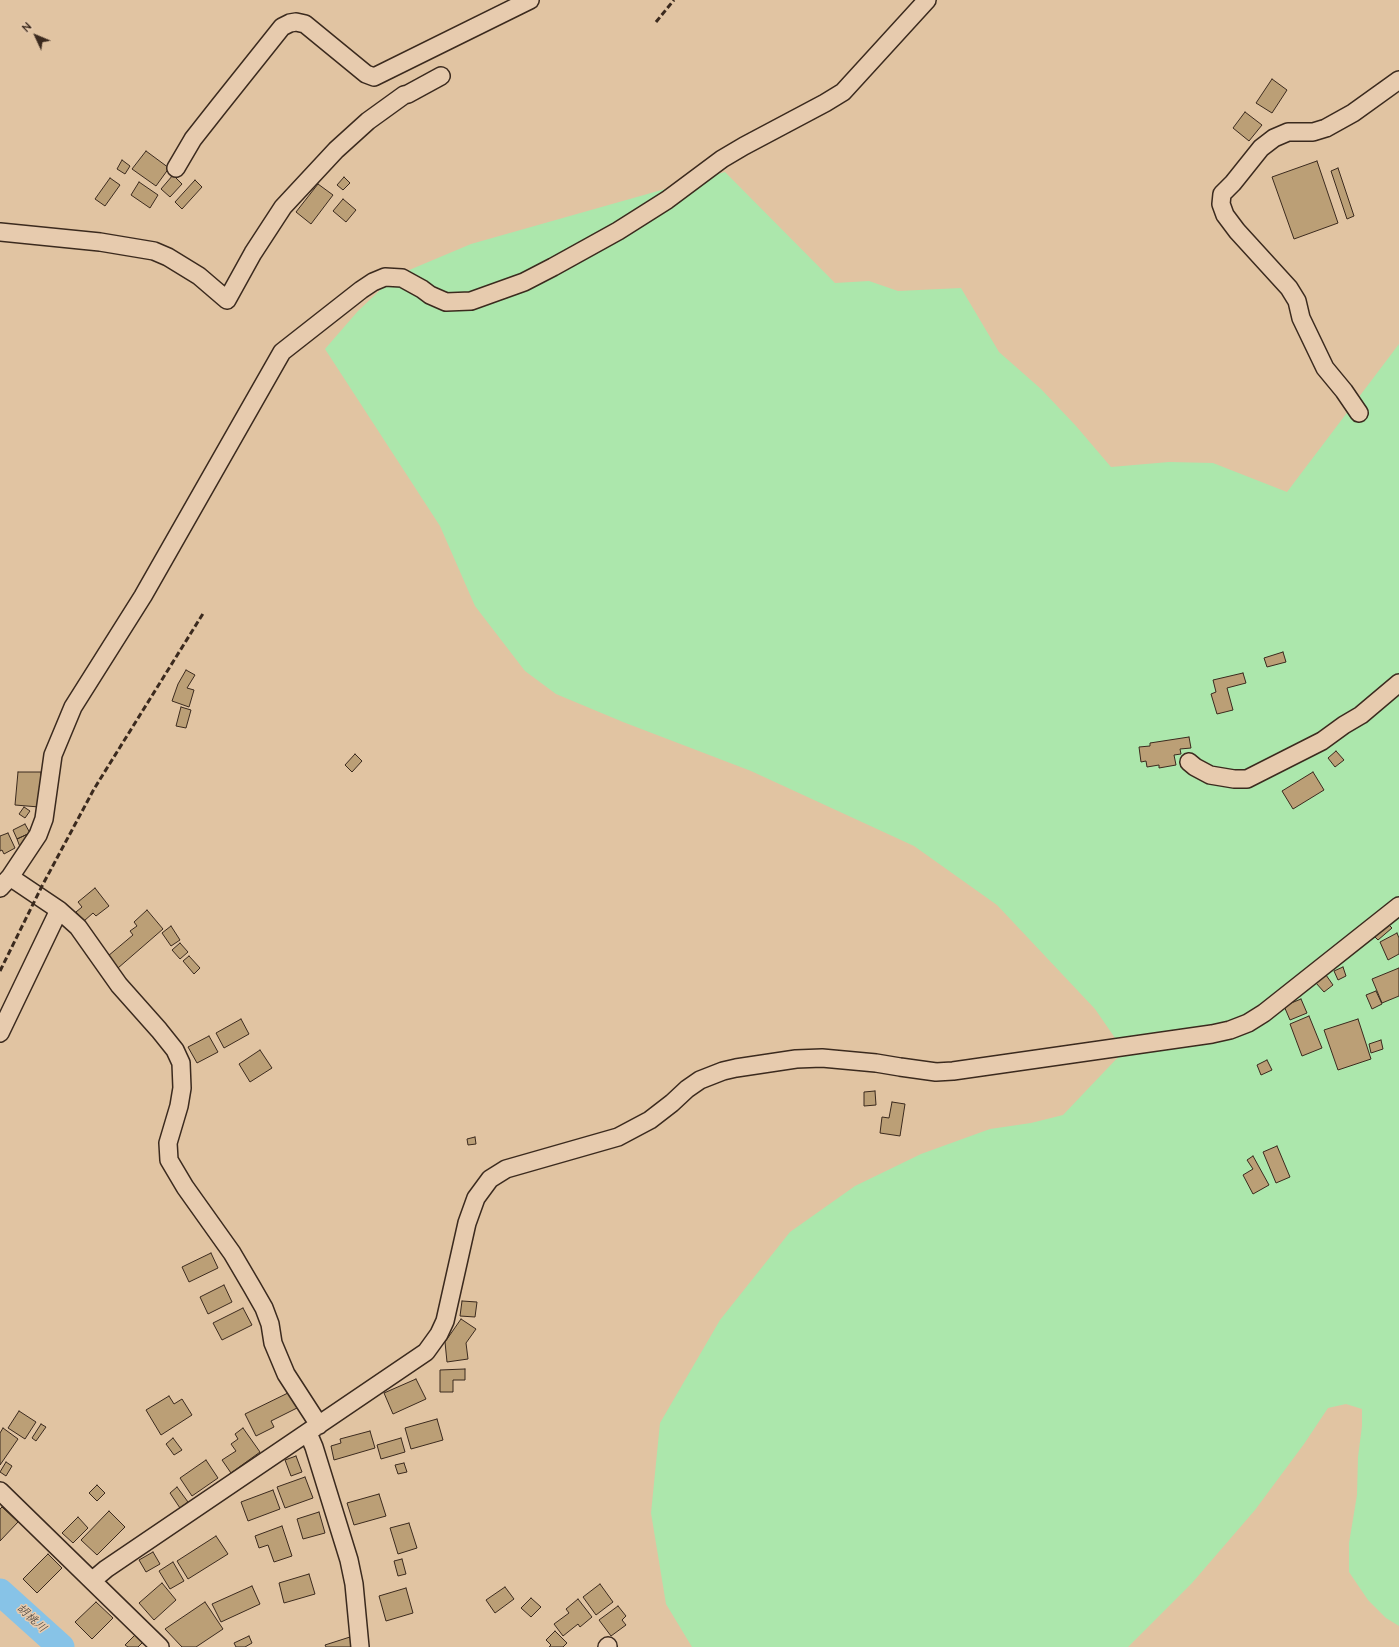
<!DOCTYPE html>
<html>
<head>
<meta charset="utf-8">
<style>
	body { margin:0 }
	#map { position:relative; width:1399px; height:1647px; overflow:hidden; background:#e1c4a2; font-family:"Architects Daughter",sans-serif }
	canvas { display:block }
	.north { position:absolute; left:16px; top:16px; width:40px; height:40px; -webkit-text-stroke:3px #e7cbae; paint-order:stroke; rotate:314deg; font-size:11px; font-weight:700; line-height:16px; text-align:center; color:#3b2a1e }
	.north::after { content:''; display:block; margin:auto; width:14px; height:18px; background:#3b2a1e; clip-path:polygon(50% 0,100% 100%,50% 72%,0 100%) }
</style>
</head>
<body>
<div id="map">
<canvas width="1399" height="1647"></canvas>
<div class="north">N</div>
</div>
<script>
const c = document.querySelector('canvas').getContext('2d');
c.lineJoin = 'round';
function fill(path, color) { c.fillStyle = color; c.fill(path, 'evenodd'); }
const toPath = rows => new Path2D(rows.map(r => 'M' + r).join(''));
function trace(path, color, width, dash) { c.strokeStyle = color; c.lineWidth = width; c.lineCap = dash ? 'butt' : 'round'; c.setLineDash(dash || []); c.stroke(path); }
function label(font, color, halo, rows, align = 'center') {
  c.font = font + ' "Architects Daughter","Klee One",sans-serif'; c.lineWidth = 3; c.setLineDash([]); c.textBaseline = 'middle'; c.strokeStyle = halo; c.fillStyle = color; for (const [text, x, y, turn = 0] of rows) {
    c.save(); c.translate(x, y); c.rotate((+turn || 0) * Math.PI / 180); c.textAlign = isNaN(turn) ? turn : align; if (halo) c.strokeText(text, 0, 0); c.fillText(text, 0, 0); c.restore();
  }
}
fill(toPath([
	[725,172,835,283,869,281,898,291,961,288,999,352,1041,389,1076,426,1111,467,1169,462,1213,463,1287,492,1399,344,1399,1626,1386,1618,1368,1600,1349,1572,1349,1543,1357,1495,1358,1457,1362,1426,1362,1409,1346,1404,1328,1408,1304,1444,1255,1510,1192,1583,1128,1647,692,1647,666,1604,651,1513,660,1423,720,1320,790,1232,855,1186,921,1154,990,1129,1031,1123,1063,1115,1124,1051,1095,1009,997,905,914,846,751,771,623,722,556,694,525,671,475,606,440,526,325,349,358,311,395,276,471,244]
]), '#ace7ac');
trace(toPath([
	[0,1592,61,1647]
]), '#87c3e7', 27);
const building = toPath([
	[1272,79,1287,90,1272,113,1256,103,1272,79],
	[1245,112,1262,125,1249,141,1233,128,1245,112],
	[146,151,169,168,156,186,132,169,146,151],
	[122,160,130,166,125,174,117,169,122,160],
	[1317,161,1338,223,1294,239,1272,177,1317,161],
	[1338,168,1354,216,1347,219,1331,171,1338,168],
	[173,175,182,184,170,197,161,189,173,175],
	[344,177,350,183,343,190,337,185,344,177],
	[110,178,120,185,105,206,95,199,110,178],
	[195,180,202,187,182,209,175,202,195,180],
	[139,182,158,195,150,208,131,195,139,182],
	[318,184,333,195,311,224,296,212,318,184],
	[343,199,356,210,346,222,333,211,343,199],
	[1283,652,1286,662,1267,667,1264,658,1283,652],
	[186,670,195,675,187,688,194,690,189,707,172,701,178,684,186,670],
	[1243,673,1246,683,1227,688,1233,710,1217,714,1211,694,1216,692,1213,680,1243,673],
	[181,707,191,710,186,728,176,726,181,707],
	[1189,737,1191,748,1180,749,1181,754,1174,755,1176,765,1159,768,1159,765,1147,767,1146,761,1141,762,1139,747,1150,746,1150,743,1189,737],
	[1336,751,1344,760,1335,767,1328,758,1336,751],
	[355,754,362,761,352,772,345,765,355,754],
	[18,772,41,772,39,807,15,805,18,772],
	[1313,772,1324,790,1293,809,1282,791,1313,772],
	[24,807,30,811,25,818,19,814,24,807],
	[25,824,30,833,17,839,13,830,25,824],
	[8,833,15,848,4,854,2,850,0,851,0,836,8,833],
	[30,833,20,847,17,839,30,833],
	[95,888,109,906,96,916,93,913,84,921,76,912,82,907,78,902,95,888],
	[147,910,163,929,118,968,108,956,133,935,130,931,137,926,134,922,147,910],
	[1388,924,1392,928,1378,940,1374,936,1388,924],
	[171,926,180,940,171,946,162,933,171,926],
	[1397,933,1399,938,1399,954,1388,960,1380,942,1397,933],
	[180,943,188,952,180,959,172,950,180,943],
	[189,956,200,968,194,974,183,961,189,956],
	[1343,967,1346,976,1338,980,1334,971,1343,967],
	[1399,968,1399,996,1382,1003,1372,979,1399,968],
	[1326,975,1333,985,1324,992,1316,983,1326,975],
	[1376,991,1382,1004,1372,1009,1366,995,1376,991],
	[1301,999,1307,1013,1290,1020,1284,1006,1301,999],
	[1309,1016,1322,1048,1302,1056,1290,1024,1309,1016],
	[241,1019,249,1034,224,1048,216,1033,241,1019],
	[1358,1019,1371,1059,1338,1070,1324,1030,1358,1019],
	[209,1036,218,1052,197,1063,188,1047,209,1036],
	[1381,1040,1383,1049,1371,1053,1369,1044,1381,1040],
	[260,1050,272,1068,250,1082,239,1064,260,1050],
	[1267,1060,1272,1070,1261,1075,1257,1065,1267,1060],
	[875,1091,876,1105,864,1106,864,1092,875,1091],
	[892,1102,905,1104,900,1136,880,1133,882,1117,889,1118,892,1102],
	[475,1137,476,1144,468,1145,467,1139,475,1137],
	[1277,1146,1290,1177,1276,1183,1263,1152,1277,1146],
	[1253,1156,1269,1185,1253,1194,1243,1175,1253,1169,1247,1160,1253,1156],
	[211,1253,218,1268,189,1282,182,1267,211,1253],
	[224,1285,232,1302,208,1314,200,1297,224,1285],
	[462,1301,477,1302,475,1317,460,1316,462,1301],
	[243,1308,252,1325,222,1340,213,1323,243,1308],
	[461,1319,476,1329,466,1343,468,1359,447,1362,445,1342,461,1319],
	[465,1369,465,1380,453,1380,453,1392,440,1392,440,1370,465,1369],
	[416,1379,426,1399,393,1414,384,1393,416,1379],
	[290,1392,297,1408,271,1421,274,1427,256,1436,245,1414,290,1392],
	[169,1396,174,1404,182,1399,192,1415,161,1435,146,1410,169,1396],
	[19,1411,36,1422,25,1439,8,1428,19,1411],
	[437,1419,443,1440,411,1449,405,1428,437,1419],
	[41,1424,46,1427,36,1441,32,1438,41,1424],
	[3,1428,18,1439,0,1465,0,1433,3,1428],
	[243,1428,260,1452,231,1473,222,1460,236,1451,231,1444,238,1439,235,1434,243,1428],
	[370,1431,375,1448,334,1460,331,1446,341,1443,340,1439,370,1431],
	[173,1438,182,1450,174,1455,166,1444,173,1438],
	[401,1438,405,1452,381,1459,377,1445,401,1438],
	[296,1456,302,1472,291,1476,285,1460,296,1456],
	[206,1460,218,1478,192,1496,180,1478,206,1460],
	[6,1462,12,1466,6,1476,0,1472,6,1462],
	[404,1463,407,1472,398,1474,395,1465,404,1463],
	[305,1477,313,1498,285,1508,277,1487,305,1477],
	[97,1485,105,1493,97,1501,89,1493,97,1485],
	[177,1487,188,1502,180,1508,170,1493,177,1487],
	[273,1490,280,1509,248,1521,241,1502,273,1490],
	[379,1494,386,1516,354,1525,347,1503,379,1494],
	[2,1507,18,1522,0,1541,0,1509,2,1507],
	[109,1511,125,1527,97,1555,81,1540,109,1511],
	[319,1512,325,1533,303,1539,297,1519,319,1512],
	[78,1517,88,1528,73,1543,62,1533,78,1517],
	[409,1523,417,1548,398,1554,390,1528,409,1523],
	[282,1526,292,1556,274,1562,268,1545,259,1548,255,1536,282,1526],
	[216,1536,228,1554,188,1579,177,1561,216,1536],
	[153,1552,160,1564,146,1572,139,1560,153,1552],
	[48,1554,62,1568,37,1593,23,1579,48,1554],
	[402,1559,406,1574,398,1576,394,1561,402,1559],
	[173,1562,184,1581,170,1589,159,1571,173,1562],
	[309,1574,315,1594,284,1603,279,1583,309,1574],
	[162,1583,176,1600,154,1620,139,1603,162,1583],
	[600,1584,613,1602,596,1615,583,1597,600,1584],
	[252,1586,260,1604,221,1622,212,1604,252,1586],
	[505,1587,514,1599,495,1613,486,1600,505,1587],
	[406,1588,413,1613,386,1621,379,1596,406,1588],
	[531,1598,541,1607,531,1617,521,1608,531,1598],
	[578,1599,592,1617,580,1627,578,1624,563,1636,554,1624,569,1613,566,1609,578,1599],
	[96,1602,113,1618,92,1639,75,1622,96,1602],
	[205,1602,223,1629,196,1647,182,1647,165,1629,205,1602],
	[618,1606,626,1616,622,1620,626,1625,611,1636,599,1620,618,1606],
	[555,1631,567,1643,563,1647,549,1647,551,1645,546,1640,555,1631],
	[136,1634,144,1641,138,1647,128,1647,125,1645,136,1634],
	[249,1636,252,1643,245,1647,236,1647,234,1643,249,1636],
	[350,1637,353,1647,326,1647,325,1645,350,1637]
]);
fill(building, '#bb9f76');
trace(building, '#3b2a1e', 1);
const minor = toPath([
	[176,168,193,139,219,106,282,27,290,23,296,22,305,24,366,74,374,77,530,0],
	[0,232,100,242,154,251,168,257,199,276,227,300,253,253,283,207,336,150,368,121,404,95,408,94,441,76],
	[1359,413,1344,391,1325,368,1301,318,1297,301,1289,288,1237,231,1225,215,1221,204,1222,194,1233,183,1261,148,1274,138,1288,132,1313,132,1326,128,1353,113,1399,80],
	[1189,762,1195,767,1210,775,1234,779,1247,779,1322,741,1344,725,1361,715,1399,683],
	[10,877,59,910,78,927,119,985,159,1030,175,1050,181,1063,182,1088,179,1106,168,1143,169,1160,185,1187,232,1253,252,1287,264,1308,270,1324,273,1343,286,1374,319,1425],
	[0,888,10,877,38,835,44,819,53,755,73,707,143,596,282,352,361,290,373,282,385,277,402,278,422,289,430,295,446,302,471,301,524,282,553,267,618,231,667,200,722,159,744,146,825,103,843,92,927,0],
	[0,1033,59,910],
	[308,1433,314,1447,349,1560,354,1584,360,1647],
	[0,1491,160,1647],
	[93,1580,106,1569,426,1352,439,1334,445,1321,467,1223,476,1198,490,1179,506,1169,618,1137,650,1120,672,1103,687,1089,700,1080,723,1071,736,1068,796,1059,822,1058,876,1063,900,1067,936,1072,953,1071,1212,1034,1230,1030,1248,1023,1264,1013,1399,906],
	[607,1647,608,1646]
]);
trace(minor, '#3b2a1e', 20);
trace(minor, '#e7cbae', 17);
trace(toPath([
	[656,22,674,0],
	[0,971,42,886,94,789,204,612]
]), '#3b2a1e', 3, [6, 3]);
label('italic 12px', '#46413c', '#e7cbae', [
	["胡桃川",31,1619,42]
]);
</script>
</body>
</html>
